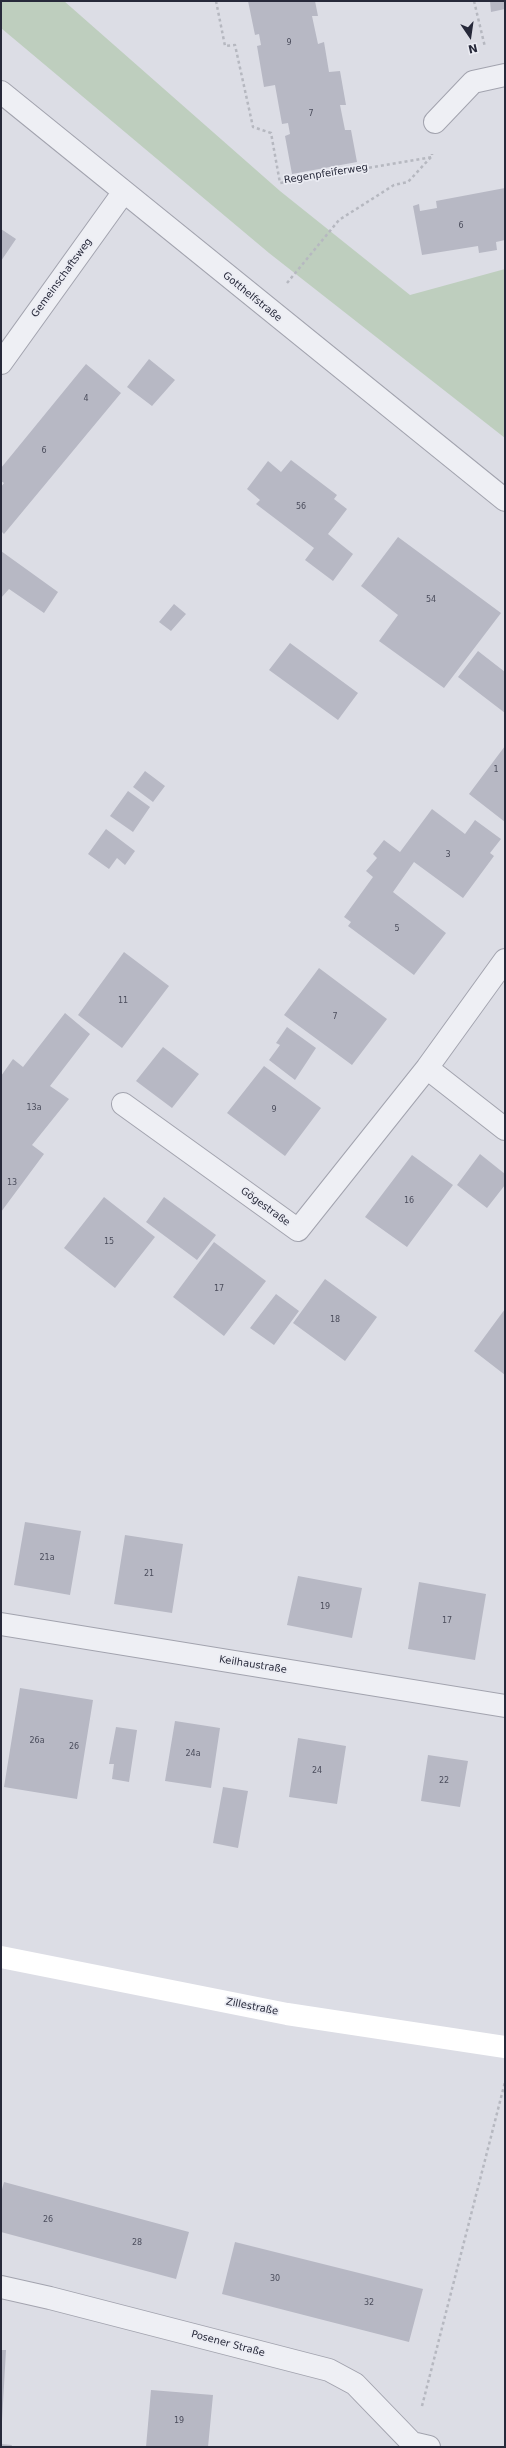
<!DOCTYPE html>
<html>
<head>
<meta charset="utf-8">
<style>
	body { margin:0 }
	#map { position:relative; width:506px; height:2448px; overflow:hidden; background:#dcdde5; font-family:"DejaVu Sans",sans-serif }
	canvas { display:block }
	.frame { position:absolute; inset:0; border:2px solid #27293a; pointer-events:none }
	.north { position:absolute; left:450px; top:16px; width:40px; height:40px; -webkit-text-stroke:3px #ebecf3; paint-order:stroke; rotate:167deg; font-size:11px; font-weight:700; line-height:16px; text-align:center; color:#27293a }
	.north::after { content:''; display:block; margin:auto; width:14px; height:18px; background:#27293a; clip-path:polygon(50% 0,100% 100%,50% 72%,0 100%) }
</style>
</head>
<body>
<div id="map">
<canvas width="506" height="2448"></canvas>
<div class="frame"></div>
<div class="north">N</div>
</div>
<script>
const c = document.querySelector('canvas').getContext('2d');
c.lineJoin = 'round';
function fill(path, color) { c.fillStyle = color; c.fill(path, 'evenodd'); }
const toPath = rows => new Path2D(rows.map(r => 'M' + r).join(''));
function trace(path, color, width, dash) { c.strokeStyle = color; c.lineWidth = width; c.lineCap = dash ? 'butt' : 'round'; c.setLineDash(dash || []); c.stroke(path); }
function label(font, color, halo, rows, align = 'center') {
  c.font = font + ' "DejaVu Sans",sans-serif'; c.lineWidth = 3.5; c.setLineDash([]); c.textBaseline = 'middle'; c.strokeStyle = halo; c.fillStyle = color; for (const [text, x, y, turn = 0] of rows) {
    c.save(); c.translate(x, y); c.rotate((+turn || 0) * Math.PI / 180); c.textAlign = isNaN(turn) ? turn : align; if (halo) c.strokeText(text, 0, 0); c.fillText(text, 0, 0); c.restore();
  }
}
fill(toPath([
	[1,1,64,1,280,191,410,295,505,269,505,438,269,253,1,28]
]), '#becebe');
fill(toPath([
	[248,1,315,1,318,16,312,16,318,44,324,42,329,72,340,71,346,105,340,105,345,130,351,130,357,162,292,174,285,136,290,134,288,123,282,124,275,85,264,87,257,46,261,45,259,34,255,35],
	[490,1,505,1,505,9,491,12],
	[505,188,505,240,496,242,497,250,479,253,478,246,422,255,413,206,419,204,420,211,437,208,436,201],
	[1,229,16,239,1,261],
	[149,359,175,380,152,406,127,387],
	[86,364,121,393,4,534,1,531,1,487,4,483,1,481,1,468],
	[291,460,337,495,334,499,347,509,328,534,353,554,333,581,305,560,314,548,256,504,260,500,247,489,268,461,281,472],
	[398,537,501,613,444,688,379,641,398,615,361,586],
	[1,551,58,592,44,613,9,589,1,598],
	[174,604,186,614,171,631,159,622],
	[290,643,358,693,338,720,269,670],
	[478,651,505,672,505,713,458,677],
	[505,746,505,822,469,794],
	[145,771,165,786,153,802,133,787],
	[128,791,150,807,133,832,110,816],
	[432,809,465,834,475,820,501,839,490,853,494,856,463,898,414,862,393,892,446,933,414,975,348,926,351,922,344,917,373,877,366,871,377,858,373,854,384,840,400,852],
	[106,829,135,851,125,865,117,858,109,869,88,854],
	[124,952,169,986,122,1048,78,1015],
	[319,968,387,1019,352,1065,284,1015],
	[65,1013,90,1034,50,1086,69,1099,32,1145,44,1154,1,1212,1,1076,13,1059,23,1067],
	[287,1027,316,1048,295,1080,269,1060,280,1045,276,1043],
	[163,1047,199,1074,172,1108,136,1081],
	[264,1066,321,1108,285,1156,227,1113],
	[480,1154,505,1174,505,1185,487,1208,457,1185],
	[412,1155,453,1185,407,1247,365,1217],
	[104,1197,155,1237,115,1288,64,1248],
	[164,1197,216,1235,197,1260,146,1222],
	[214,1242,266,1281,224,1336,173,1297],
	[325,1279,377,1317,345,1361,293,1323],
	[276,1294,299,1311,274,1345,250,1328],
	[505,1309,505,1375,474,1351],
	[25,1522,81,1531,70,1595,14,1585],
	[125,1535,183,1544,172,1613,114,1604],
	[298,1576,362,1588,352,1638,287,1625],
	[419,1582,486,1594,475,1660,408,1649],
	[20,1688,93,1700,77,1799,4,1787],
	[175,1721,220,1728,211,1788,165,1781],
	[116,1727,137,1730,129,1782,112,1779,114,1764,109,1764],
	[298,1738,346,1746,337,1804,289,1797],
	[428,1755,468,1761,460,1807,421,1801],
	[223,1787,248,1791,238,1848,213,1843],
	[4,2182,189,2232,176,2279,1,2232,1,2193],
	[235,2242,423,2289,409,2342,222,2294],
	[1,2350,6,2350,2,2421,1,2421],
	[151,2390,213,2395,208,2447,146,2447],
	[1,2444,12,2445,11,2447,1,2447]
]), '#b7b8c4');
const minor = toPath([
	[1,92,505,500],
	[435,122,473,82,505,75],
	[1,363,123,193],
	[427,1068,505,1129],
	[123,1104,298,1230,427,1068,505,960],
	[1,1624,505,1706],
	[1,2287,50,2298,329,2370,355,2384,412,2443,429,2447]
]);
trace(minor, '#a2a3ae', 24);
trace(toPath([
	[216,1,225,46,235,45,253,127,271,133,280,183,432,157,432,154],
	[474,1,485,47],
	[287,283,339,220,394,185,408,182,431,157],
	[422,2406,505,2082]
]), '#b6b8c0', 2.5, [3, 3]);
trace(minor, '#eeeff4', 22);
trace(toPath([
	[1,1957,287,2014,505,2047]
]), '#fff', 22);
label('8px', '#4b4d5c', null, [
	["9",289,43],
	["7",311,114],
	["6",461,226],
	["4",86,399],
	["6",44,451],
	["56",301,507],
	["54",431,600],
	["1",496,770],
	["3",448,855],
	["5",397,929],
	["11",123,1001],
	["7",335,1017],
	["13a",34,1108],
	["9",274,1110],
	["13",12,1183],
	["16",409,1201],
	["15",109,1242],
	["17",219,1289],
	["18",335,1320],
	["21a",47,1558],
	["21",149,1574],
	["19",325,1607],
	["17",447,1621],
	["26a",37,1741],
	["26",74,1747],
	["24a",193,1754],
	["24",317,1771],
	["22",444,1781],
	["26",48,2220],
	["28",137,2243],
	["30",275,2279],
	["32",369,2303],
	["19",179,2421]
]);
label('10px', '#27293a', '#ebecf3', [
	["Regenpfeiferweg",326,174,-9],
	["Gemeinschaftsweg",62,278,-54],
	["Gotthelfstraße",252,297,39],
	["Gögestraße",265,1207,36],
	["Keilhaustraße",253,1665,9],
	["Zillestraße",252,2007,11],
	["Posener Straße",228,2344,15]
]);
</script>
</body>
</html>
